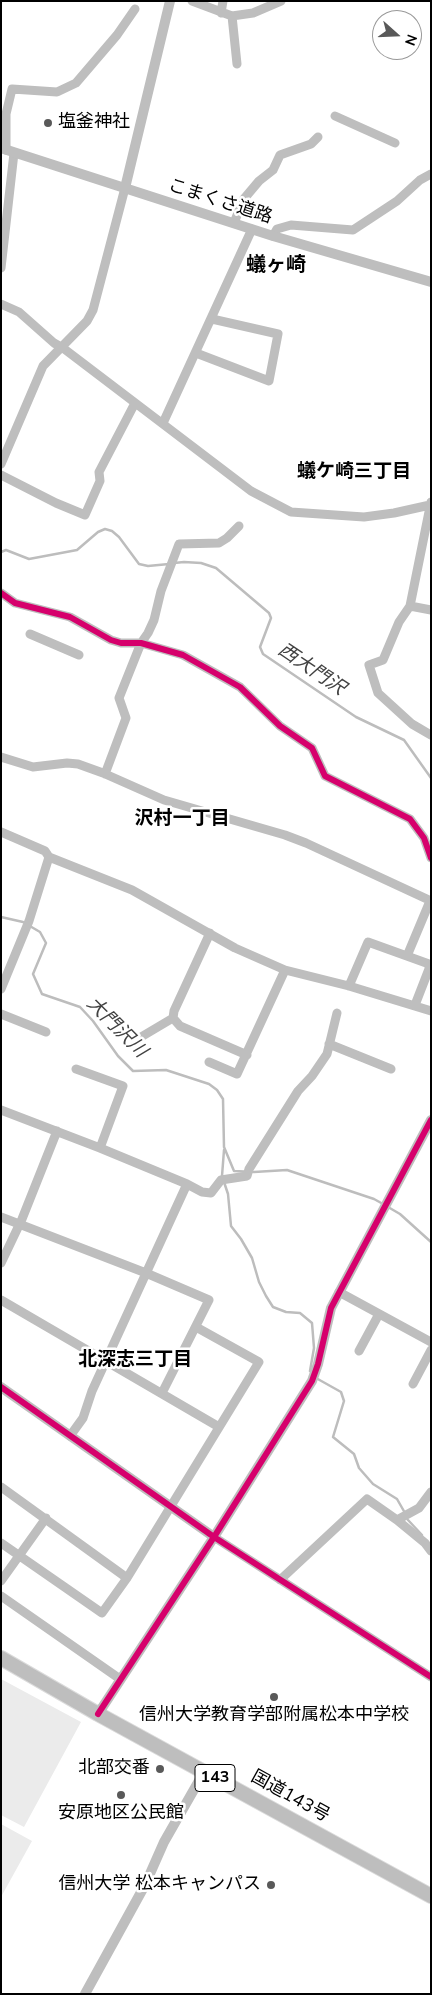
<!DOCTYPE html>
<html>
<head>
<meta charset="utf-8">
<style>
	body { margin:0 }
	#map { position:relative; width:432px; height:1995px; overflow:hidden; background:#fff; font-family:"Nunito Sans",sans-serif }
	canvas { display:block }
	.frame { position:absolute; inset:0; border:2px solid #000; pointer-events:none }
	.north { position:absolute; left:372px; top:10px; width:50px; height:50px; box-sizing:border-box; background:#fff; border:1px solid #999; border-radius:50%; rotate:110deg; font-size:14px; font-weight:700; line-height:20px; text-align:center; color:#000 }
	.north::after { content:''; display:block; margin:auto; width:18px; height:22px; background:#595959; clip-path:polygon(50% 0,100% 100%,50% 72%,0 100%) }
</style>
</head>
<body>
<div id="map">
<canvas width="432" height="1995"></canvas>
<div class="frame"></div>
<div class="north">N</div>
</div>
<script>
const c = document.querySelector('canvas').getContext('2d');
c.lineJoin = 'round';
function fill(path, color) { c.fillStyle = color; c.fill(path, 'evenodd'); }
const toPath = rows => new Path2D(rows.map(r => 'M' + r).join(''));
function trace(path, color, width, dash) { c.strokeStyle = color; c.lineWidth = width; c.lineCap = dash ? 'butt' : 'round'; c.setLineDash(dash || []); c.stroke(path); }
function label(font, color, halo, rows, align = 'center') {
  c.font = font + ' "Nunito Sans","Noto Sans JP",sans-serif'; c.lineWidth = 5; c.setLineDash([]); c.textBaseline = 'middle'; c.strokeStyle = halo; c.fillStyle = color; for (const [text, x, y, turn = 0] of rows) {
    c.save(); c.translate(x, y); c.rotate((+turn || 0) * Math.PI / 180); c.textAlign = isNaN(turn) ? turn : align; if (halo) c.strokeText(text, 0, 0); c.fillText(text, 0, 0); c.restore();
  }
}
fill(toPath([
	[1,1679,81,1722,24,1827,1,1815],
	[1,1824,32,1841,1,1897]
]), '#ebebeb');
trace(toPath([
	[1,552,6,550,29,559,77,550,98,532,105,529,112,531,119,537,139,564,148,566,169,564],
	[174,563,184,562,201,563,216,568,269,613,271,618,260,647,263,654,356,717,404,740,431,778],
	[1,917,23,922,40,932,46,943,33,974,42,994,80,1007,93,1021,118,1056,133,1071,166,1070,209,1084,217,1090,223,1099,224,1147,234,1171,254,1172,287,1170,374,1199,383,1204],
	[222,1176,224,1150],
	[224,1182,228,1194,231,1226,241,1239,252,1258,259,1282,266,1296,273,1307,286,1312,300,1313,312,1323,314,1348,310,1371],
	[388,1207,400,1214,431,1242],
	[316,1378,341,1392,344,1401,333,1437,354,1454,359,1468,373,1484,397,1499,405,1513],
	[408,1520,422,1535]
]), '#bdbdbd', 2.5);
const trunk = toPath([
	[1,1658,98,1714,431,1896]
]);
trace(trunk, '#dbdbdb', 16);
trace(toPath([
	[192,1,232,16,253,13,281,1],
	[221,13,223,1],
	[232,16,237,64],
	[335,116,395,143],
	[6,150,6,114,12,89,57,92,76,83,117,35,135,9],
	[234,223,243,200,259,181,273,170,280,155,311,144,318,137],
	[273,236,277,229,291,225,353,230,397,201,420,180,431,174],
	[1,268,14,153],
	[1,304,19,312,54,343,63,348,251,491,291,512,364,517,394,513,430,505],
	[196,353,269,381,278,334,212,319],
	[163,423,252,229],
	[1,464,43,366,87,321,93,310,125,188],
	[1,475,56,503,85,515,100,481,99,472,135,403],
	[431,502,410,606,399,622,383,660,369,665,378,693,412,724,431,735],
	[1,593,15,603,70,617,111,640,121,643,141,643,183,655,240,687,280,726,312,748,325,776,410,819,424,838,431,858],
	[410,606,431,610],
	[30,634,79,655],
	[1,757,33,767,67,763,78,764,103,773,164,800,285,835,306,843,431,901],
	[105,774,126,718,119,698,141,643,148,633,154,620,161,591,179,544,219,543,227,538,239,526],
	[1,832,45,851,49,857,132,890,235,948,285,970,349,986,431,1011],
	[210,933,174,1011,173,1018,180,1026,247,1055],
	[407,956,430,901],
	[349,986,368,942,429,964,429,969,415,1005],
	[1,989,29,921,49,857],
	[1,1014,46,1032],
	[141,1037,173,1018],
	[329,1044,391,1069],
	[209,1062,237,1074,285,970],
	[76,1069,123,1086,100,1148],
	[1,1110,100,1148,187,1184,92,1391,83,1418,70,1436],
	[187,1184,202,1192,211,1193,221,1180,247,1176,249,1169,298,1091,312,1076,327,1054,337,1013],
	[1,1217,146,1273,209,1300,162,1393],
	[1,1263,22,1219,57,1131],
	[339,1292,431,1342],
	[1,1300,219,1427],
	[359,1351,379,1314],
	[413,1384,431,1350],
	[1,1487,127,1578],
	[397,1520,419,1508,431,1492],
	[214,1537,431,1677],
	[1,1543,102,1613,127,1578,259,1362,196,1327],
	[280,1580,367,1499,397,1520,425,1543,431,1551],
	[1,1581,46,1518],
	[1,1596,120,1679]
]), '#bebebe', 9);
trace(toPath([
	[1,148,273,236,431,282],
	[125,188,170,1],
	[1,1387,214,1537],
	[98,1714,214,1537,312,1381,318,1364,331,1308,431,1120],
	[85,1994,145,1885,164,1842,204,1772]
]), '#bebebe', 10);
trace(trunk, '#bebebe', 14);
trace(toPath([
	[1,593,15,603,70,617,111,640,121,643,141,643,183,655,240,687,280,726,312,748,325,776,410,819,424,838,431,858],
	[1,1387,214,1537,431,1677],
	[98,1714,214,1537,312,1381,318,1364,331,1308,431,1120]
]), '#d6006c', 6);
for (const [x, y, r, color] of [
	[48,123,5,"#595959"],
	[274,1697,5,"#595959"],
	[160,1769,5,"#595959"],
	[121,1795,5,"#595959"],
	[271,1885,5,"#595959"]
]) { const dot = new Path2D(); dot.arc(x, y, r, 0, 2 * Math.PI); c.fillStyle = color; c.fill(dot); trace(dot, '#fff', 2); }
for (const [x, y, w] of [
	[215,1778,40]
]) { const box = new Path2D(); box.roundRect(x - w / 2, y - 13.5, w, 27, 4); c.fillStyle = '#fff'; c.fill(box); trace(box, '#000', 1); }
label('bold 16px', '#000', null, [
	["143",215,1778]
]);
label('18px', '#000', '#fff', [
	["塩釜神社",58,123,"left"],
	["信州大学教育学部附属松本中学校",274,1716],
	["北部交番",150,1769,"right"],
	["安原地区公民館",121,1814],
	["信州大学 松本キャンパス",261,1885,"right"]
]);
label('18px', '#000', '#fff', [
	["こまくさ道路",220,202,18],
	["国道143号",290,1797,29]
]);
label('bold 19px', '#000', '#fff', [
	["蟻ケ崎三丁目",354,472],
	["沢村一丁目",182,819],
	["北深志三丁目",135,1360]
]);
label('italic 19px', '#424242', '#fff', [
	["西大門沢",311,670,34],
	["大門沢川",116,1028,45]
]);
label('bold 20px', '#000', '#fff', [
	["蟻ヶ崎",276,266]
]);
</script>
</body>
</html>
